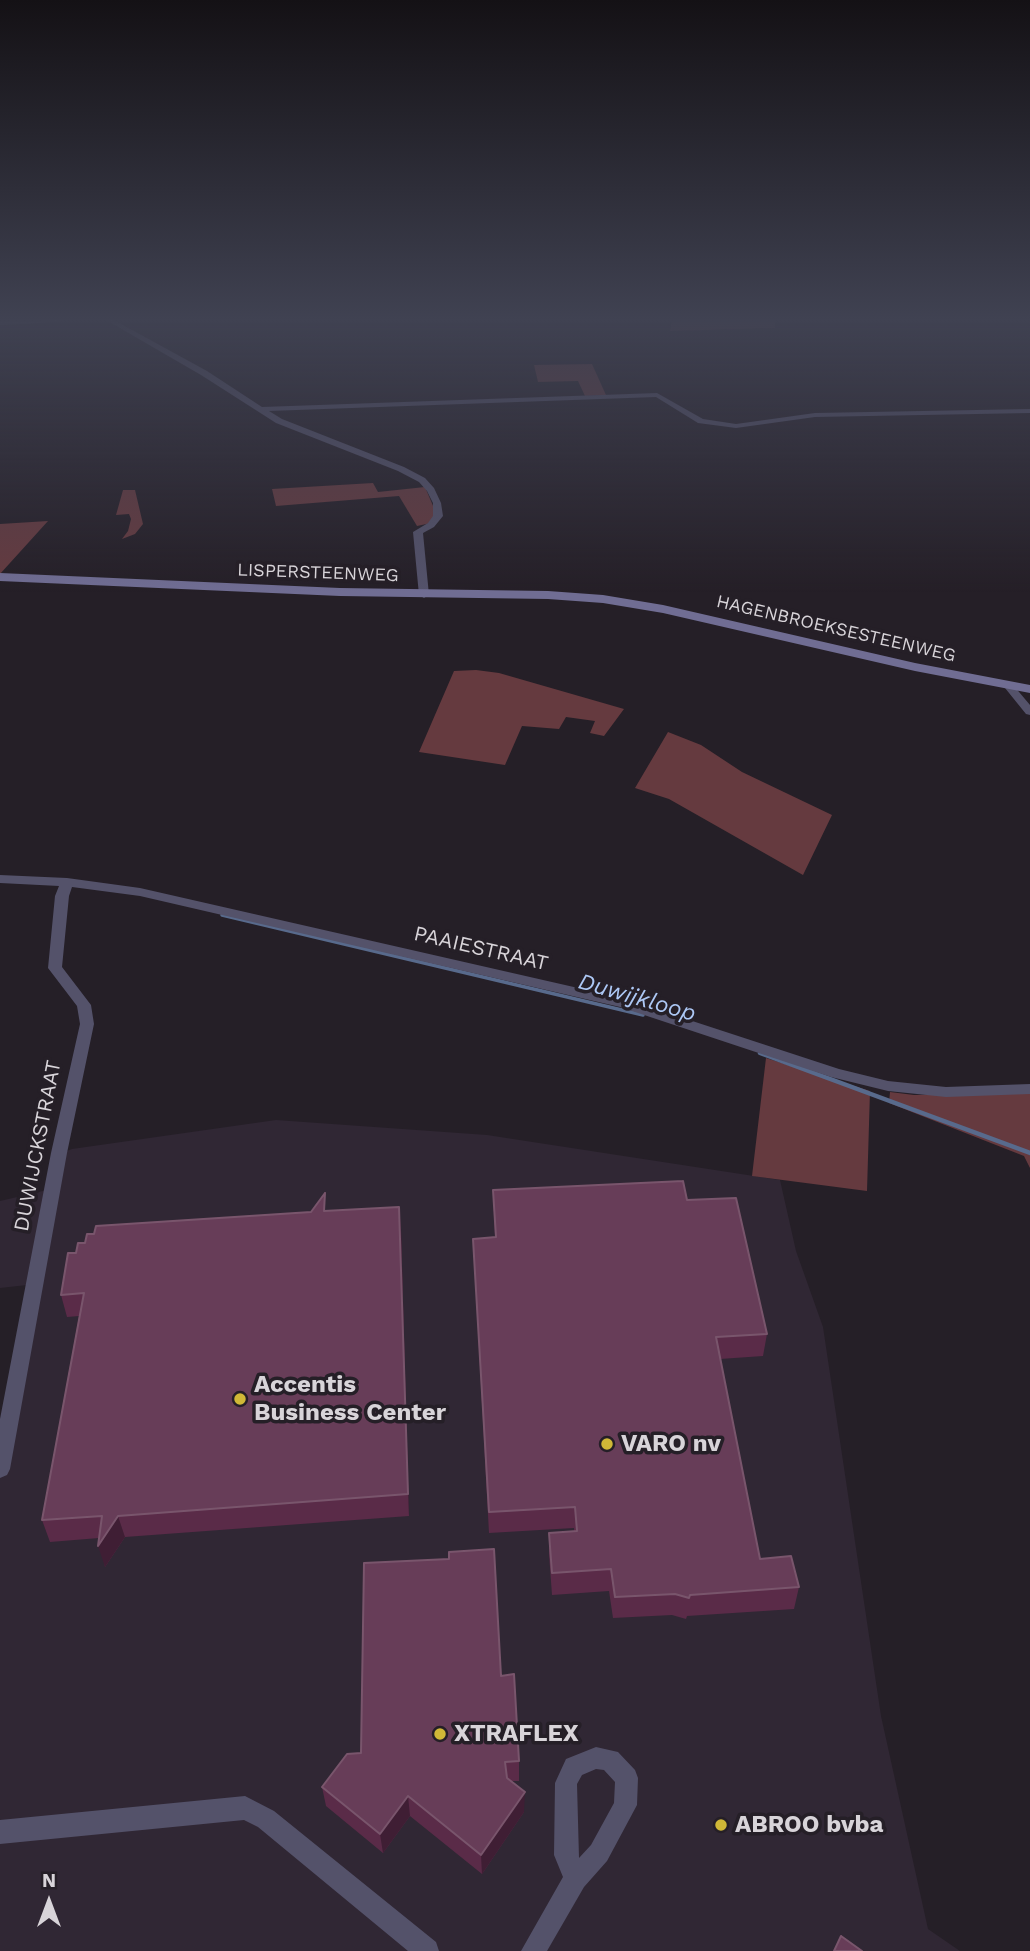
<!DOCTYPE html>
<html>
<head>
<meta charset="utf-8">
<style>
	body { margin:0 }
	#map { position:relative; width:1030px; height:1951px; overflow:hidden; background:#251f27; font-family:"Work Sans",sans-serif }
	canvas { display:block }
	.north { position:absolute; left:14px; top:1867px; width:70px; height:70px; -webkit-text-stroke:5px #251f27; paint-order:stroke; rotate:0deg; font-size:19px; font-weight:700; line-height:28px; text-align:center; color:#d8d4d9 }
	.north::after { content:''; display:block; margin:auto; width:24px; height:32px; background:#d8d4d9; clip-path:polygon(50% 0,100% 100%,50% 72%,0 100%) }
</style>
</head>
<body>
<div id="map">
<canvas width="1030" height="1951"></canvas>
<div class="north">N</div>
</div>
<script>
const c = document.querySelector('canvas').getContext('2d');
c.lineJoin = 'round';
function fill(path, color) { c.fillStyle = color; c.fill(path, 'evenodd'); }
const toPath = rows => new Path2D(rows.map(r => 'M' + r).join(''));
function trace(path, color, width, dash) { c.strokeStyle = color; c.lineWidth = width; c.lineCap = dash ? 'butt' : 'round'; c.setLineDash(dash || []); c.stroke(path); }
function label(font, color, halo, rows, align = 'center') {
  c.font = font + ' "Work Sans",sans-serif'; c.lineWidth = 7; c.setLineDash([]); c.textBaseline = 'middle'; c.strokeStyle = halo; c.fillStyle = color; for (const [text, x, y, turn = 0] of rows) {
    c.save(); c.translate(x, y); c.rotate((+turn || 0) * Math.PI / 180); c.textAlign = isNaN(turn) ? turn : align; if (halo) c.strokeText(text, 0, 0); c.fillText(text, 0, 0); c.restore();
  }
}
fill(toPath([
	[276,1120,487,1135,780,1180,796,1251,823,1327,881,1716,928,1929,960,1951,0,1951,0,1432,27,1285,0,1288,0,1201,47,1190,53,1156,72,1149]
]), '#302734');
fill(toPath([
	[672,320,775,320,775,328,670,331],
	[592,364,606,395,585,396,578,381,538,382,534,365],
	[373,483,378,492,425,487,436,513,431,523,417,526,399,496,276,506,272,489],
	[123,490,135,490,143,524,135,534,122,539,128,531,131,519,129,514,116,515],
	[48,521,0,574,0,524],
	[476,670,499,673,624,709,604,736,590,733,595,721,566,717,559,729,522,726,505,765,419,752,454,671],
	[668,732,701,745,742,772,832,815,803,875,669,799,635,788],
	[766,1058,870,1091,867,1191,752,1176],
	[890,1092,914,1095,1030,1092,1030,1168,1024,1156,889,1103]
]), '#653a3f');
trace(toPath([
	[222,915,643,1015]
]), '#586a8c', 3.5);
trace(toPath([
	[760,1053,1030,1153]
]), '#586a8c', 4.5);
fill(toPath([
	[61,320,58,322,0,325,0,321,61,320],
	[106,320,114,320,207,371,262,407,657,393,703,419,736,424,815,413,1030,409,1030,413,815,417,736,428,698,423,656,397,269,411,282,419,404,467,425,478,434,488,441,503,443,516,434,527,423,533,429,595,424,598,419,595,413,532,428,523,433,516,433,503,427,491,419,482,398,471,276,423,201,375,106,320],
	[1010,685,1014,686,1030,705,1030,715,1026,714,1005,688,1010,685],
	[0,875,67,878,140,888,622,998,839,1069,888,1081,946,1087,1030,1084,1030,1094,946,1097,888,1091,831,1077,620,1007,140,896,72,887,69,896,62,967,91,1005,94,1024,67,1153,10,1469,7,1475,0,1478,0,1419,51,1153,80,1024,77,1006,48,968,55,896,59,886,0,883,0,875],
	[596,1747,618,1752,635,1770,638,1778,637,1805,607,1861,584,1887,547,1951,521,1951,563,1877,554,1855,555,1783,566,1759,596,1747],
	[596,1769,604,1770,615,1782,614,1803,591,1845,579,1858,577,1784,582,1775,596,1769],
	[245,1796,274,1811,436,1942,439,1951,408,1951,258,1827,244,1820,0,1844,0,1820,245,1796]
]), '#54526a');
fill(toPath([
	[0,573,340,588,548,591,603,595,663,605,915,663,1030,685,1030,693,915,671,663,613,603,603,548,599,340,596,0,581,0,573]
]), '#706d93');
fill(toPath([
	[493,1190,687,1200,767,1334,763,1356,720,1359,760,1559,799,1587,794,1609,687,1616,686,1619,672,1615,613,1618,609,1591,552,1595,549,1554,549,1533,574,1531,574,1528,489,1533,473,1239,495,1237],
	[327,1211,401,1229,409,1516,125,1537,105,1567,99,1538,50,1542,42,1520,79,1316,67,1317,61,1295,76,1253,94,1234],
	[501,1676,519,1761,519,1781,511,1781,524,1812,482,1874,410,1816,383,1853,326,1806,322,1787,361,1753]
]), '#5a2b48');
fill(toPath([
	[399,1207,401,1229,409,1516,408,1494],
	[118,1516,125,1537,105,1567,98,1546],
	[525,1792,524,1812,482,1874,481,1855],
	[408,1796,410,1816,383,1853,380,1834]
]), '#3f1e34');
const building = toPath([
	[683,1181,687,1200,736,1198,767,1334,716,1337,760,1559,791,1556,799,1587,690,1595,689,1598,675,1594,615,1597,611,1569,552,1573,549,1533,577,1531,575,1507,489,1512,473,1239,496,1237,493,1190,683,1181],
	[325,1193,324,1211,399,1207,408,1494,118,1516,98,1546,102,1516,42,1520,84,1293,61,1295,68,1253,76,1253,78,1243,85,1243,87,1234,94,1234,96,1226,311,1212,325,1193],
	[494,1549,501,1676,514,1674,519,1761,505,1762,507,1778,525,1792,481,1855,408,1796,380,1834,322,1787,347,1754,361,1753,364,1563,449,1559,449,1552,494,1549],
	[841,1936,862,1951,834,1951,841,1936]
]);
fill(building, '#673d58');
trace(building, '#79556c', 2);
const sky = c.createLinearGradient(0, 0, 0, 593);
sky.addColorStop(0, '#141115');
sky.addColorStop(0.54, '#404252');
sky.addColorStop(1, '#40425200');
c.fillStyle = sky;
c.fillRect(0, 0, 1030, 593);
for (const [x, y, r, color] of [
	[240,1399,7,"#d0b837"],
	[607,1444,7,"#d0b837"],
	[440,1734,7,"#d0b837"],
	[721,1825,7,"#d0b837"]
]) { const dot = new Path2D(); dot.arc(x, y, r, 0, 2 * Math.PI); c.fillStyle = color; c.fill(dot); trace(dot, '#251f27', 2.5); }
label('18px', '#d8d4d9', '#251f27', [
	["LISPERSTEENWEG",318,573,2],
	["HAGENBROEKSESTEENWEG",836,629,13]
]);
label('21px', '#d8d4d9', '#251f27', [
	["PAAIESTRAAT",481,949,13],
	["DUWIJCKSTRAAT",38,1146,-79]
]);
label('italic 23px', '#adc8f5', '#251f27', [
	["Duwijkloop",637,998,16]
]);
label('bold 24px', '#d8d4d9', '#251f27', [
	["Accentis",254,1385],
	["Business Center",254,1413],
	["VARO nv",621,1444],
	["XTRAFLEX",454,1734],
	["ABROO bvba",735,1825]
], 'left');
</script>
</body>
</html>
